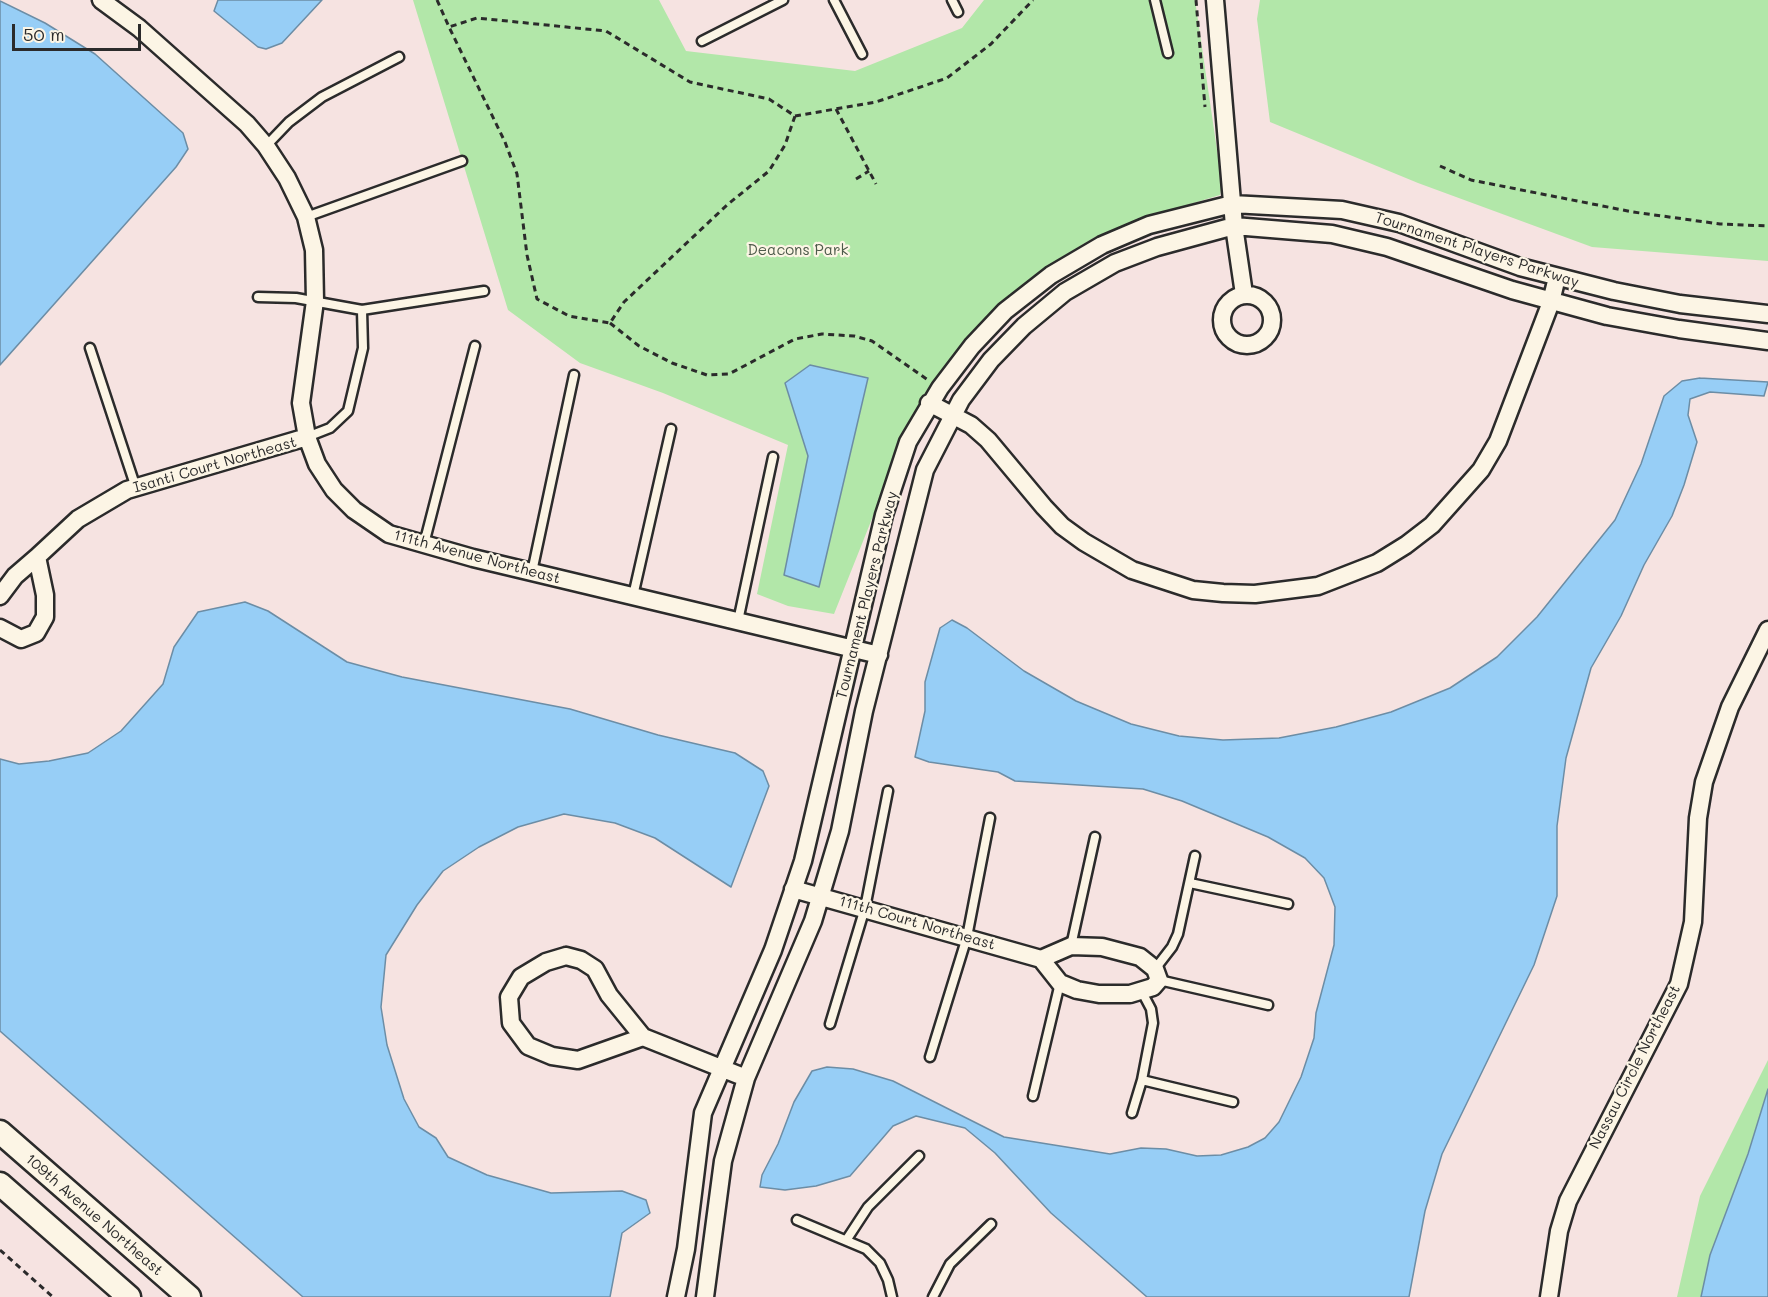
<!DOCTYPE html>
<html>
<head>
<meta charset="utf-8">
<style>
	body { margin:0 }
	#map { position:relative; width:1768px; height:1297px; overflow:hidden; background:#f6e3e1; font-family:Mali,sans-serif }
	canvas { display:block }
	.scale { position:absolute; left:12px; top:24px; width:129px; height:27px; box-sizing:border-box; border:3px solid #2b2b2b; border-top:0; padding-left:8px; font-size:18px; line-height:21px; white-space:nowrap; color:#2b2b2b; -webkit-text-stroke:4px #fcf5e5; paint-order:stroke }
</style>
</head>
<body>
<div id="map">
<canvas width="1768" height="1297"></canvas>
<div class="scale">50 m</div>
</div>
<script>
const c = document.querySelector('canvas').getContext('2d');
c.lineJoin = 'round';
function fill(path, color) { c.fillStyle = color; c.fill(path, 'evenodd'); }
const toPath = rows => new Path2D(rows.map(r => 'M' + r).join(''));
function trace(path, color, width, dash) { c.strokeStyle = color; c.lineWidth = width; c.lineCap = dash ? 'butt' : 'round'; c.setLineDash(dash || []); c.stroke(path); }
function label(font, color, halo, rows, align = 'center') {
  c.font = font + ' Mali,sans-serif'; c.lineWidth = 4.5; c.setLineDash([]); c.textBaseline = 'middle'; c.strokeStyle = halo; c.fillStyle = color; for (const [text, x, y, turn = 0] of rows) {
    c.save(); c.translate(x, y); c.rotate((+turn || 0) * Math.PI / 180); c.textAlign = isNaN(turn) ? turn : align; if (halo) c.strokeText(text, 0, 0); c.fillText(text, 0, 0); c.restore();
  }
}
fill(toPath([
	[413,0,659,0,686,51,855,71,962,28,984,0,1195,0,1222,184,1220,195,1138,220,1095,237,1046,267,993,311,953,357,925,398,897,456,834,614,788,606,757,594,788,445,663,393,580,363,508,310],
	[1260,0,1768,0,1768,261,1592,247,1418,183,1270,122,1257,19],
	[1768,1060,1768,1297,1677,1297,1700,1196]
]), '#b2e7a9');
const water = toPath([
	[218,0,322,0,282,43,266,49,258,47,214,11,218,0],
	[0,1,45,23,95,54,183,133,188,149,176,167,0,365,0,1],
	[810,365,868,378,819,587,784,575,808,456,785,383,810,365],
	[1700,378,1768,382,1764,396,1710,392,1690,399,1688,415,1697,442,1684,485,1672,516,1644,565,1621,616,1591,668,1566,758,1557,826,1557,896,1534,965,1442,1154,1425,1211,1409,1297,1147,1297,1051,1213,995,1153,965,1128,916,1116,893,1126,850,1176,816,1186,785,1190,760,1187,762,1175,778,1144,794,1102,812,1071,827,1067,853,1069,893,1081,1004,1137,1110,1154,1141,1148,1166,1149,1197,1156,1221,1155,1248,1147,1265,1138,1279,1122,1301,1077,1314,1038,1316,1013,1334,945,1335,907,1324,878,1305,858,1268,837,1182,801,1143,789,1015,781,998,772,929,762,915,757,925,711,925,682,940,628,952,620,967,628,1024,671,1076,701,1131,724,1179,736,1223,740,1279,738,1336,727,1391,712,1450,688,1497,657,1537,617,1615,520,1641,464,1664,396,1682,381,1700,378],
	[245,602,268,611,347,662,402,677,570,709,658,735,735,753,763,771,769,786,731,887,655,838,615,823,564,814,518,827,479,847,443,871,417,905,386,955,381,1007,387,1045,404,1099,419,1127,436,1138,448,1157,487,1175,551,1193,622,1191,646,1200,650,1213,622,1233,610,1297,303,1297,0,1031,0,759,19,764,49,761,88,753,121,731,163,684,174,647,198,612,245,602],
	[1768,1089,1768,1297,1701,1297,1710,1255,1748,1154,1768,1089]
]);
fill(water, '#97cef6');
trace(water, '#6c8da5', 1.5);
const service = toPath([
	[834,0,862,54],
	[952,0,958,12],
	[1155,0,1168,53],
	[702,41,783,0],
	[266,146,289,122,322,97,399,57],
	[306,217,462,161],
	[258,297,296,298,362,310,484,291],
	[90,348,136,488],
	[307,437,330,428,348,411,363,348,362,310],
	[424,544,475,346],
	[532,572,574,375],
	[633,596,671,429],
	[738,621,773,457],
	[1190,883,1288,904],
	[1071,946,1095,837],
	[1155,969,1172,947,1178,934,1195,856],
	[1159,980,1268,1005],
	[830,1024,865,908,888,791],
	[930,1057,967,937,990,818],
	[1142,1080,1233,1102],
	[1033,1096,1060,983],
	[1132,1113,1142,1080,1153,1023,1151,1009,1142,992],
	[797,1220,866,1249,880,1263,888,1280,892,1297],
	[847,1239,868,1207,919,1156],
	[933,1297,950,1264,991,1224]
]);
const minor = toPath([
	[101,0,139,28,247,124,266,146,287,178,306,217,314,250,315,301,301,403,307,437,317,464,334,490,354,510,389,534,473,558,879,655],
	[1215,0,1234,226,1244,294],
	'1222 320a25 25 0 1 1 50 0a25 25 0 1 1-50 0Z',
	[929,403,971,425,988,440,1044,507,1062,526,1084,542,1132,570,1193,590,1223,593,1255,594,1318,586,1377,563,1406,545,1432,525,1481,470,1498,441,1551,302,1557,277],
	[37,557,78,519,127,490,307,437],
	[0,596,15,576,37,557,45,595,45,617,36,633,21,639,0,628],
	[793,889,1041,959],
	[1071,946,1102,947,1140,957,1155,969,1159,980,1153,987,1130,994,1099,994,1077,990,1060,983,1041,959,1071,946],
	[566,956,581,960,595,969,609,995,643,1037,578,1060,552,1056,528,1046,511,1023,509,997,521,977,546,962,566,956],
	[643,1037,746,1078],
	[676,1297,686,1249,703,1113,773,950,803,861,884,515,908,442,940,388,972,346,1005,311,1051,275,1102,245,1149,225,1232,204,1342,210,1399,223,1520,267,1614,291,1680,304,1768,314],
	[705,1297,723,1161,746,1078,813,921,840,831,864,711,925,470,961,400,991,360,1024,326,1065,292,1115,263,1157,247,1234,226,1332,234,1387,247,1512,290,1607,316,1679,329,1768,341],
	[1549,1297,1559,1231,1568,1201,1679,984,1693,922,1698,818,1704,782,1730,707,1768,630]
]);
const secondary = toPath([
	[0,1132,189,1297],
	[0,1184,129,1297]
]);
trace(service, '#2b2b2b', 13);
trace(minor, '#2b2b2b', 21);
trace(secondary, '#2b2b2b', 27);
trace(toPath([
	[437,0,449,27,505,142,517,174,527,255,537,299,569,316,610,323,624,302,727,205,769,171,785,145,795,116,769,99,690,82,606,31,477,18,449,27],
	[1196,0,1205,107],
	[836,109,876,184],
	[795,116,876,102,947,78,991,44,1033,0],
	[1440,166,1471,180,1633,212,1720,224,1768,226],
	[856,179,869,171],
	[610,323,639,346,672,363,707,375,729,374,795,339,822,334,854,336,872,341,928,380],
	[0,1250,53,1297]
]), '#2b2b2b', 3, [6, 4.5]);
trace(service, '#fcf5e5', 8);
trace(minor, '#fcf5e5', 16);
trace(secondary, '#fcf5e5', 22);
label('15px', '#4d5a4a', '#fcf5e5', [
	["Deacons Park",798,250]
]);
label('15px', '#2b2b2b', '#fcf5e5', [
	["Tournament Players Parkway",1477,250,18],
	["Isanti Court Northeast",215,465,-16],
	["111th Avenue Northeast",477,557,15],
	["Tournament Players Parkway",867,595,-76],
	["111th Court Northeast",917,923,16],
	["Nassau Circle Northeast",1635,1067,-63],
	["109th Avenue Northeast",94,1215,41]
]);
</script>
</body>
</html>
